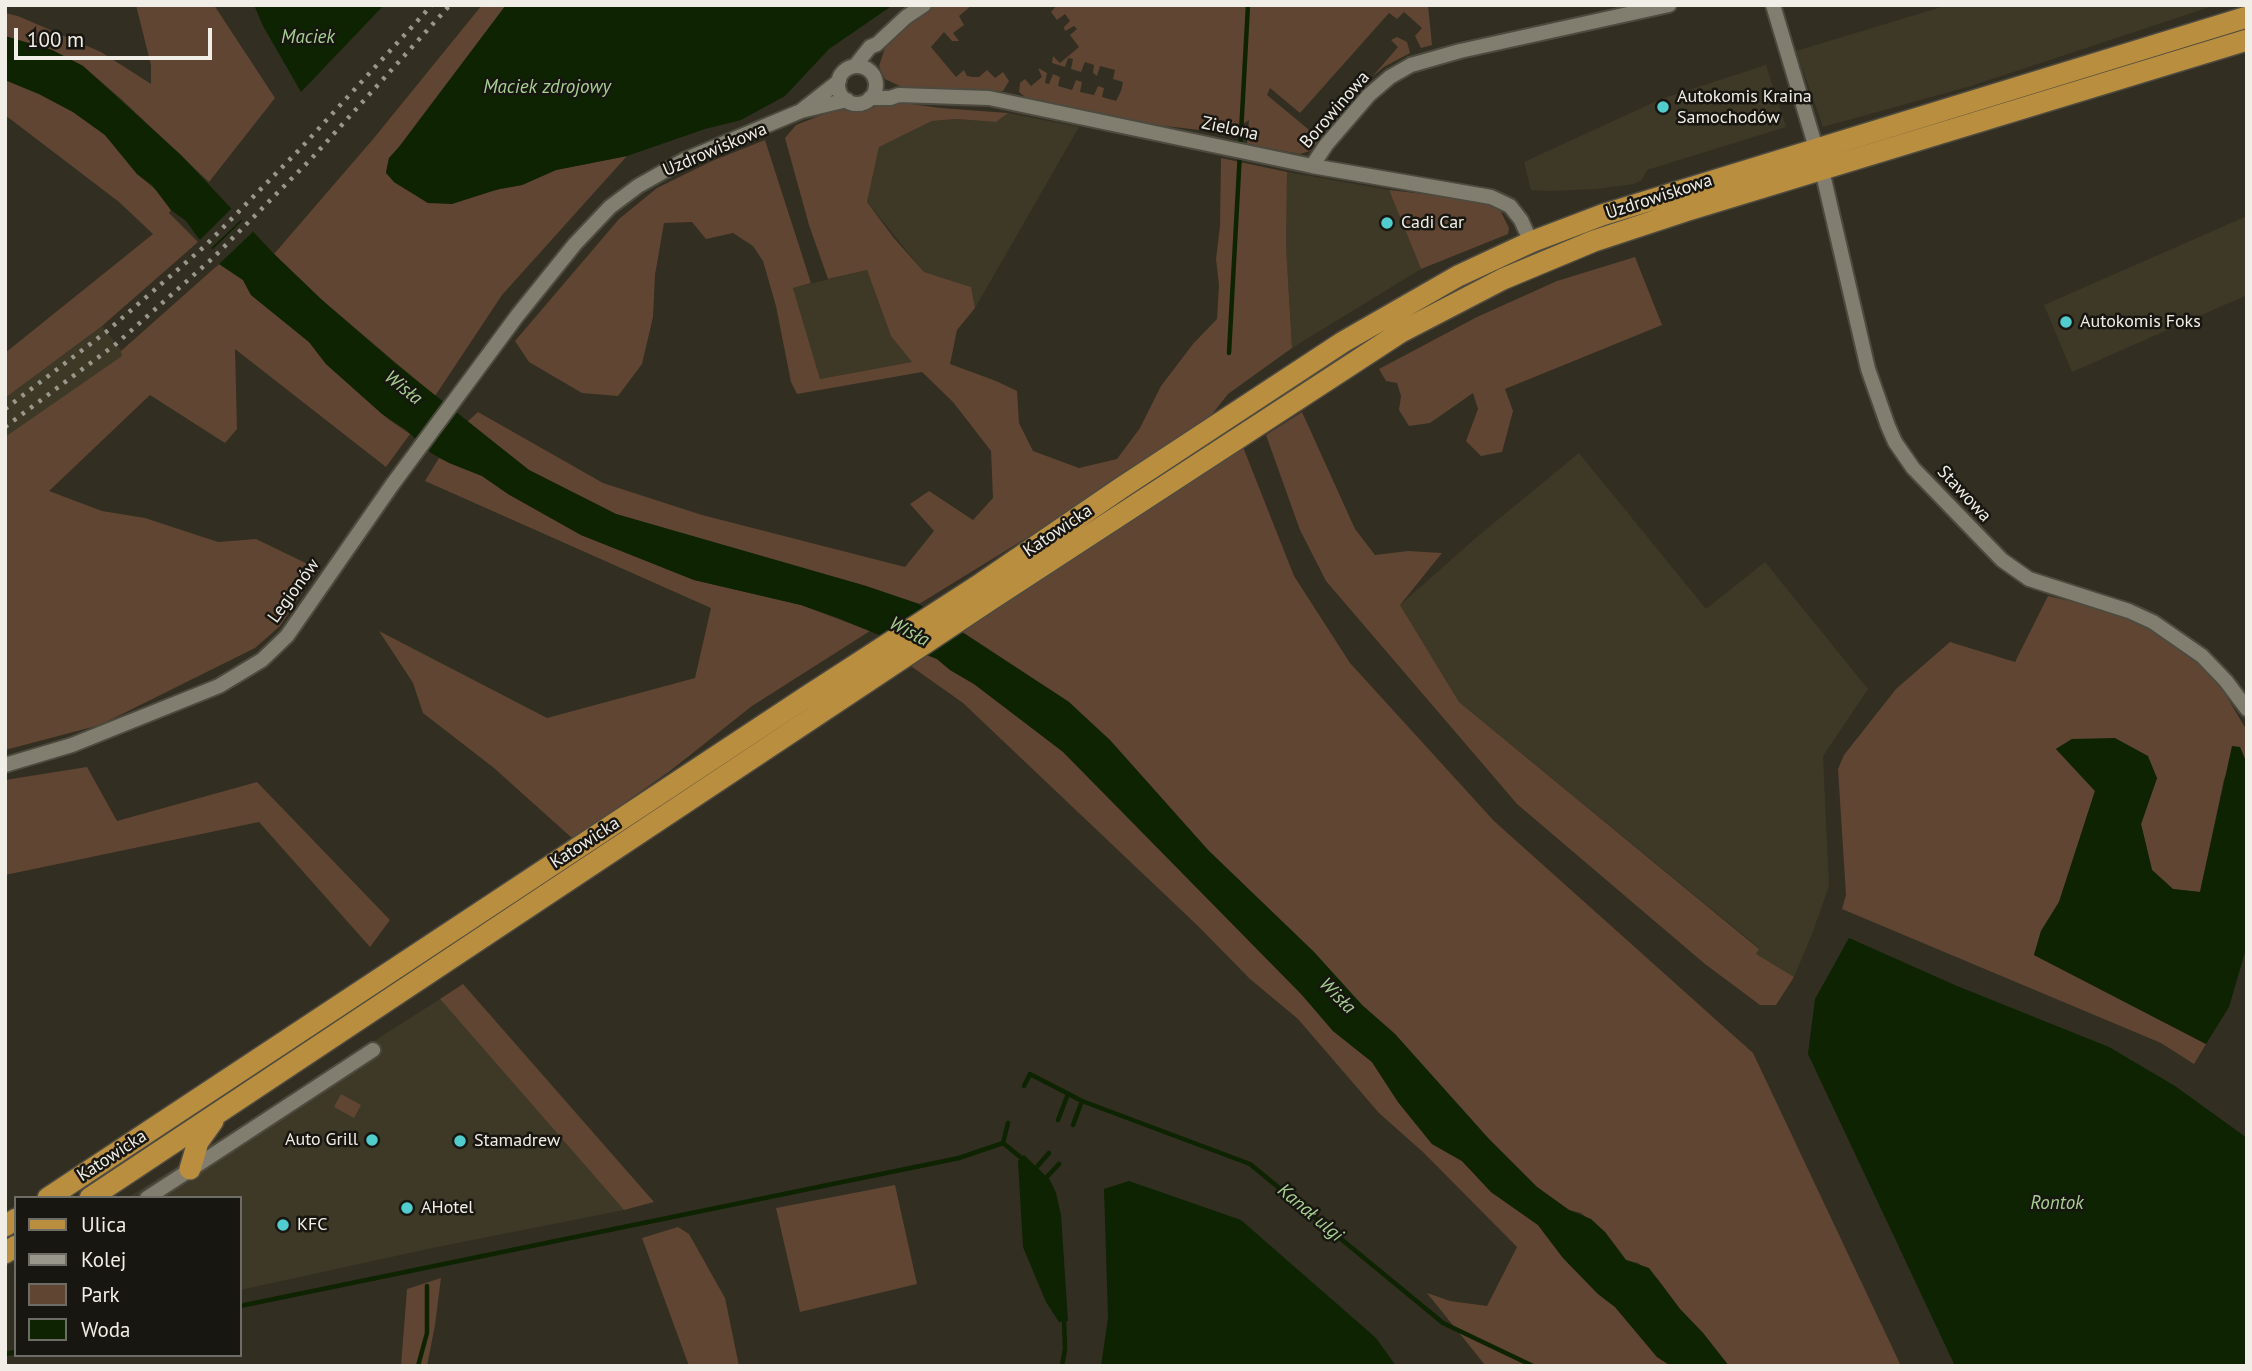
<!DOCTYPE html>
<html>
<head>
<meta charset="utf-8">
<style>
	body { margin:0 }
	#map { position:relative; width:2252px; height:1371px; overflow:hidden; background:#322e21; font-family:"PT Sans",sans-serif }
	canvas { display:block }
	.frame { position:absolute; inset:0; border:7px solid #f0eee6; pointer-events:none }
	.legend { position:absolute; left:14px; top:1196px; width:228px; height:161px; box-sizing:border-box; background:#181611; border:2px solid #6e6c66; margin:0; padding:9px 12px; list-style:none; font-size:21px; color:#f0eee6 }
	.legend li { display:flex; align-items:center; gap:14px; height:35px }
	.legend b { width:35px; border:2px solid #6e6c66 }
	.scale { position:absolute; left:14px; top:28px; width:198px; height:32px; box-sizing:border-box; border:4px solid #f0eee6; border-top:0; padding-left:9px; font-size:21px; line-height:24px; white-space:nowrap; color:#f0eee6; -webkit-text-stroke:5px #181611; paint-order:stroke }
</style>
</head>
<body>
<div id="map">
<canvas width="2252" height="1371"></canvas>
<div class="frame"></div>
<ul class="legend">
<li><b style="height:9px;background:#ba8e3f"></b>Ulica</li>
<li><b style="height:9px;background:#99968c"></b>Kolej</li>
<li><b style="height:19px;background:#604533"></b>Park</li>
<li><b style="height:19px;background:#0e2302"></b>Woda</li>
</ul>
<div class="scale">100 m</div>
</div>
<script>
const c = document.querySelector('canvas').getContext('2d');
c.lineJoin = 'round';
function fill(path, color) { c.fillStyle = color; c.fill(path, 'evenodd'); }
const toPath = rows => new Path2D(rows.map(r => 'M' + r).join(''));
function trace(path, color, width, dash) { c.strokeStyle = color; c.lineWidth = width; c.lineCap = dash ? 'butt' : 'round'; c.setLineDash(dash || []); c.stroke(path); }
function label(font, color, halo, rows, align = 'center') {
  c.font = font + ' "PT Sans",sans-serif'; c.lineWidth = 5; c.setLineDash([]); c.textBaseline = 'middle'; c.strokeStyle = halo; c.fillStyle = color; for (const [text, x, y, turn = 0] of rows) {
    c.save(); c.translate(x, y); c.rotate((+turn || 0) * Math.PI / 180); c.textAlign = isNaN(turn) ? turn : align; if (halo) c.strokeText(text, 0, 0); c.fillText(text, 0, 0); c.restore();
  }
}
fill(toPath([
	[1948,5,2216,5,1971,86,1823,127,1796,51],
	[1766,65,1786,127,1647,170,1642,180,1634,184,1596,189,1549,191,1531,190,1524,162,1661,99],
	[1008,113,1079,127,975,308,971,287,924,272,867,202,879,147,932,121,956,119,996,122],
	[1287,172,1389,190,1421,269,1292,348,1286,246],
	[2247,216,2247,295,2072,372,2044,305],
	[867,270,891,336,913,362,820,379,793,288],
	[102,326,122,351,123,356,5,437,5,398],
	[1579,453,1706,609,1765,562,1868,689,1823,756,1829,886,1812,934,1794,977,1755,954,1759,948,1459,702,1400,605,1478,536],
	[440,999,624,1210,437,1247,240,1290,240,1198,127,1198]
]), '#3e3926');
fill(toPath([
	[136,5,214,5,275,98,209,182,120,98,83,66,52,50,5,36,5,13,18,16,101,52,151,84,151,65],
	[482,5,506,5,399,147,389,158,386,172,394,182,428,203,522,185,556,170,627,156,502,295,435,396,322,300,274,254,374,138],
	[934,5,972,5,959,16,964,25,953,33,959,41,952,41,944,32,931,47,956,77,964,70,967,76,972,77,979,77,987,70,995,78,1003,72,1009,81,1003,91,904,88,885,79,879,66,886,45,904,27],
	[1057,5,1428,5,1432,45,1421,48,1415,36,1422,28,1404,12,1397,19,1389,13,1300,113,1270,88,1267,95,1320,139,1310,151,1300,154,1247,144,1249,120,1240,126,1225,133,1157,125,1025,97,1019,92,1020,83,1025,79,1031,86,1042,77,1038,68,1047,73,1045,83,1049,84,1053,74,1060,77,1058,86,1072,90,1076,80,1082,82,1080,92,1094,95,1098,86,1104,88,1102,97,1116,101,1121,91,1123,82,1113,79,1115,70,1100,66,1097,76,1093,73,1094,65,1085,62,1081,72,1071,69,1073,59,1068,58,1065,67,1052,63,1053,56,1060,63,1079,47,1070,35,1077,29,1074,26,1065,31,1064,27,1070,21,1065,14,1057,20,1051,12],
	[1397,37,1407,42,1410,53,1384,67,1372,77,1398,47,1391,40],
	[5,80,39,94,73,112,105,135,137,174,156,190,171,210,169,213,198,242,102,326,5,398,5,353,153,234,119,202,5,115],
	[882,100,940,108,1008,113,996,122,956,119,932,121,879,147,867,202,893,237,924,272,971,287,975,308,957,330,950,364,996,381,1017,391,1019,423,1033,451,1079,468,1117,459,1140,428,1161,386,1193,344,1217,319,1219,285,1216,259,1220,226,1221,158,1287,172,1286,246,1292,348,1228,394,1206,422,1111,486,919,604,866,586,616,514,529,470,467,422,478,412,603,483,702,515,905,567,934,531,910,504,929,491,973,520,993,498,991,451,953,402,922,372,797,394,791,382,776,306,763,261,753,246,733,233,706,239,692,222,664,223,655,275,653,317,642,364,618,396,582,393,529,362,515,341,619,219,657,188,712,161,765,140,811,283,793,288,820,379,912,362,891,336,867,270,828,279,809,225,785,138,796,125,837,109,857,112,873,108],
	[1389,190,1483,201,1500,210,1509,228,1508,234,1421,269],
	[1635,257,1662,325,1505,389,1513,411,1502,452,1481,456,1466,441,1478,409,1473,393,1430,423,1409,426,1399,410,1401,396,1397,383,1386,381,1379,369,1477,317,1557,281],
	[219,264,243,280,251,295,309,342,326,364,388,419,410,434,386,467,235,349,237,429,225,443,150,395,49,491,102,511,145,518,218,542,256,539,318,569,280,626,255,648,100,725,5,750,5,437,122,356,121,351],
	[1302,412,1355,529,1375,555,1408,551,1442,553,1400,605,1459,702,1759,949,1756,954,1794,977,1776,1005,1760,1005,1705,964,1517,804,1326,581,1300,530,1266,435],
	[1243,447,1294,576,1350,663,1494,821,1753,1053,1901,1366,1729,1366,1703,1333,1680,1309,1657,1278,1638,1263,1626,1260,1605,1232,1581,1213,1569,1210,1537,1187,1488,1138,1395,1034,1362,1005,1314,952,1209,851,1069,702,961,631],
	[439,458,482,476,508,494,581,535,694,580,801,605,870,631,752,706,670,771,573,839,494,768,423,713,413,683,379,631,547,718,695,678,711,608,425,481],
	[2048,596,2090,606,2132,620,2168,639,2202,665,2223,690,2247,731,2247,764,2240,747,2224,779,2200,892,2173,889,2152,870,2141,824,2157,778,2072,739,2056,749,2095,791,2059,902,2041,931,2034,955,2206,1044,2194,1064,2161,1043,1842,909,1846,895,1838,769,1844,755,1896,689,1950,642,2015,662],
	[923,654,937,659,950,670,974,684,1064,752,1301,993,1333,1031,1372,1062,1398,1102,1432,1144,1462,1161,1491,1192,1538,1225,1563,1258,1598,1294,1615,1307,1657,1357,1671,1366,1485,1365,1427,1293,1450,1301,1487,1306,1517,1247,1424,1153,1379,1113,1298,1019,1250,979,1198,926,963,703,908,664],
	[87,767,117,821,257,782,390,920,370,947,259,822,5,875,5,780],
	[463,984,654,1202,624,1210,440,999],
	[341,1094,361,1105,354,1118,334,1107],
	[895,1185,917,1284,800,1312,776,1208],
	[678,1227,689,1234,725,1298,739,1366,689,1366,642,1238],
	[441,1278,435,1325,427,1366,401,1366,407,1289]
]), '#604533');
fill(toPath([
	[254,5,384,5,301,92,263,26],
	[506,5,893,5,829,49,785,96,741,120,705,129,627,156,556,170,522,185,499,189,452,204,428,203,394,182,386,173,389,158,399,147],
	[5,36,52,50,83,66,181,155,274,254,322,300,396,364,529,470,616,514,866,586,919,604,1069,702,1110,740,1209,851,1314,952,1362,1005,1395,1034,1488,1138,1537,1187,1569,1210,1591,1219,1605,1232,1626,1260,1649,1268,1680,1309,1703,1333,1729,1366,1671,1366,1657,1357,1615,1307,1598,1294,1563,1258,1538,1225,1491,1192,1462,1161,1432,1144,1398,1102,1372,1062,1333,1031,1301,994,1063,752,974,684,950,670,937,659,838,618,801,605,694,580,581,535,508,494,482,476,449,463,431,453,406,430,382,414,326,364,309,342,251,295,243,280,219,264,216,252,199,239,186,221,171,210,152,185,137,174,105,135,73,112,39,94,5,80],
	[2115,738,2148,756,2157,778,2141,824,2152,870,2173,889,2200,892,2232,746,2240,747,2247,764,2247,945,2229,1007,2206,1044,2034,955,2041,931,2059,902,2095,791,2056,749,2072,739],
	[1849,938,1957,986,2109,1047,2175,1086,2247,1138,2247,1366,1955,1366,1808,1054,1815,999],
	[1024,1155,1050,1180,1056,1193,1061,1215,1068,1321,1059,1322,1046,1302,1023,1247,1018,1161],
	[1129,1181,1241,1220,1376,1338,1396,1366,1101,1366,1108,1318,1104,1189]
]), '#0e2302');
fill(toPath([
	[234,206,244,217,208,251,198,242],
	[245,218,256,229,216,267,213,255,210,252]
]), '#322e21');
trace(toPath([
	[1229,353,1248,5],
	[1024,1086,1030,1074,1082,1101,1250,1164,1443,1323,1533,1366],
	[1058,1120,1068,1094],
	[1073,1125,1082,1101],
	[1003,1143,1024,1160],
	[1003,1143,1008,1123],
	[1035,1169,1049,1153],
	[1044,1180,1059,1164],
	[240,1306,959,1158,1003,1143],
	[5,1354,16,1352],
	[418,1366,427,1333,427,1286],
	[1062,1366,1065,1349,1064,1318]
]), '#0e2302', 4.5);
const street = toPath([
	[1773,5,1816,148],
	[855,66,870,47,877,44,906,17,924,5],
	'838 85a19 19 0 1 1 38 0a19 19 0 1 1-38 0Z',
	[870,98,890,98,899,95,989,98,1312,166,1491,197,1510,206,1521,220,1531,242],
	[802,110,839,81],
	[1312,166,1326,145,1369,95,1390,77,1411,65,1460,51,1669,5],
	[1822,170,1868,369,1888,426,1895,442,1913,468,2002,560,2029,579,2129,611,2153,622,2202,656,2226,681,2247,709],
	[5,765,72,745,219,686,262,660,287,636,392,485,517,316,575,244,610,207,638,186,684,160,801,111,847,100],
	[147,1198,373,1050]
]);
const primary = toPath([
	[190,1169,198,1142,213,1121],
	[48,1198,806,697,982,583,1121,488,1343,342,1458,276,1531,242,1602,215,2247,17],
	[90,1198,990,600,1401,332,1503,279,1594,241,1685,211,2247,40],
	[5,1226,16,1219],
	[5,1253,16,1246]
]);
trace(street, '#4d4a3f', 18);
trace(primary, '#4d4a3f', 24);
trace(street, '#827e6f', 14);
trace(primary, '#ba8e3f', 21);
trace(toPath([
	[5,409,106,332,205,246,300,149,432,5],
	[5,427,116,344,214,257,312,158,450,5]
]), '#99968c', 4.5, [3.5, 7]);
for (const [x, y, r, color] of [
	[1663,107,7,"#52cdce"],
	[1387,223,7,"#52cdce"],
	[2066,322,7,"#52cdce"],
	[372,1140,7,"#52cdce"],
	[460,1141,7,"#52cdce"],
	[407,1208,7,"#52cdce"],
	[283,1225,7,"#52cdce"]
]) { const dot = new Path2D(); dot.arc(x, y, r, 0, 2 * Math.PI); c.fillStyle = color; c.fill(dot); trace(dot, '#181611', 2.5); }
label('18px', '#f0eee6', '#181611', [
	["Autokomis Kraina",1677,97],
	["Samochodów",1677,118],
	["Cadi Car",1401,223],
	["Autokomis Foks",2080,322],
	["Auto Grill",358,1140,"right"],
	["Stamadrew",474,1141],
	["AHotel",421,1208],
	["KFC",297,1225]
], 'left');
label('18px', '#f0eee6', '#181611', [
	["Borowinowa",1335,110,-49],
	["Zielona",1230,129,12],
	["Uzdrowiskowa",715,150,-23],
	["Uzdrowiskowa",1659,197,-18],
	["Stawowa",1964,494,47],
	["Katowicka",1058,531,-34],
	["Legionów",294,591,-54],
	["Katowicka",585,843,-33],
	["Katowicka",112,1156,-33]
]);
label('italic 19px', '#a8d093', '#181611', [
	["Maciek",308,38],
	["Maciek zdrojowy",547,88],
	["Wisła",403,388,39],
	["Wisła",909,632,28],
	["Wisła",1337,996,45],
	["Rontok",2057,1204],
	["Kanał ulgi",1310,1213,40]
]);
</script>
</body>
</html>
